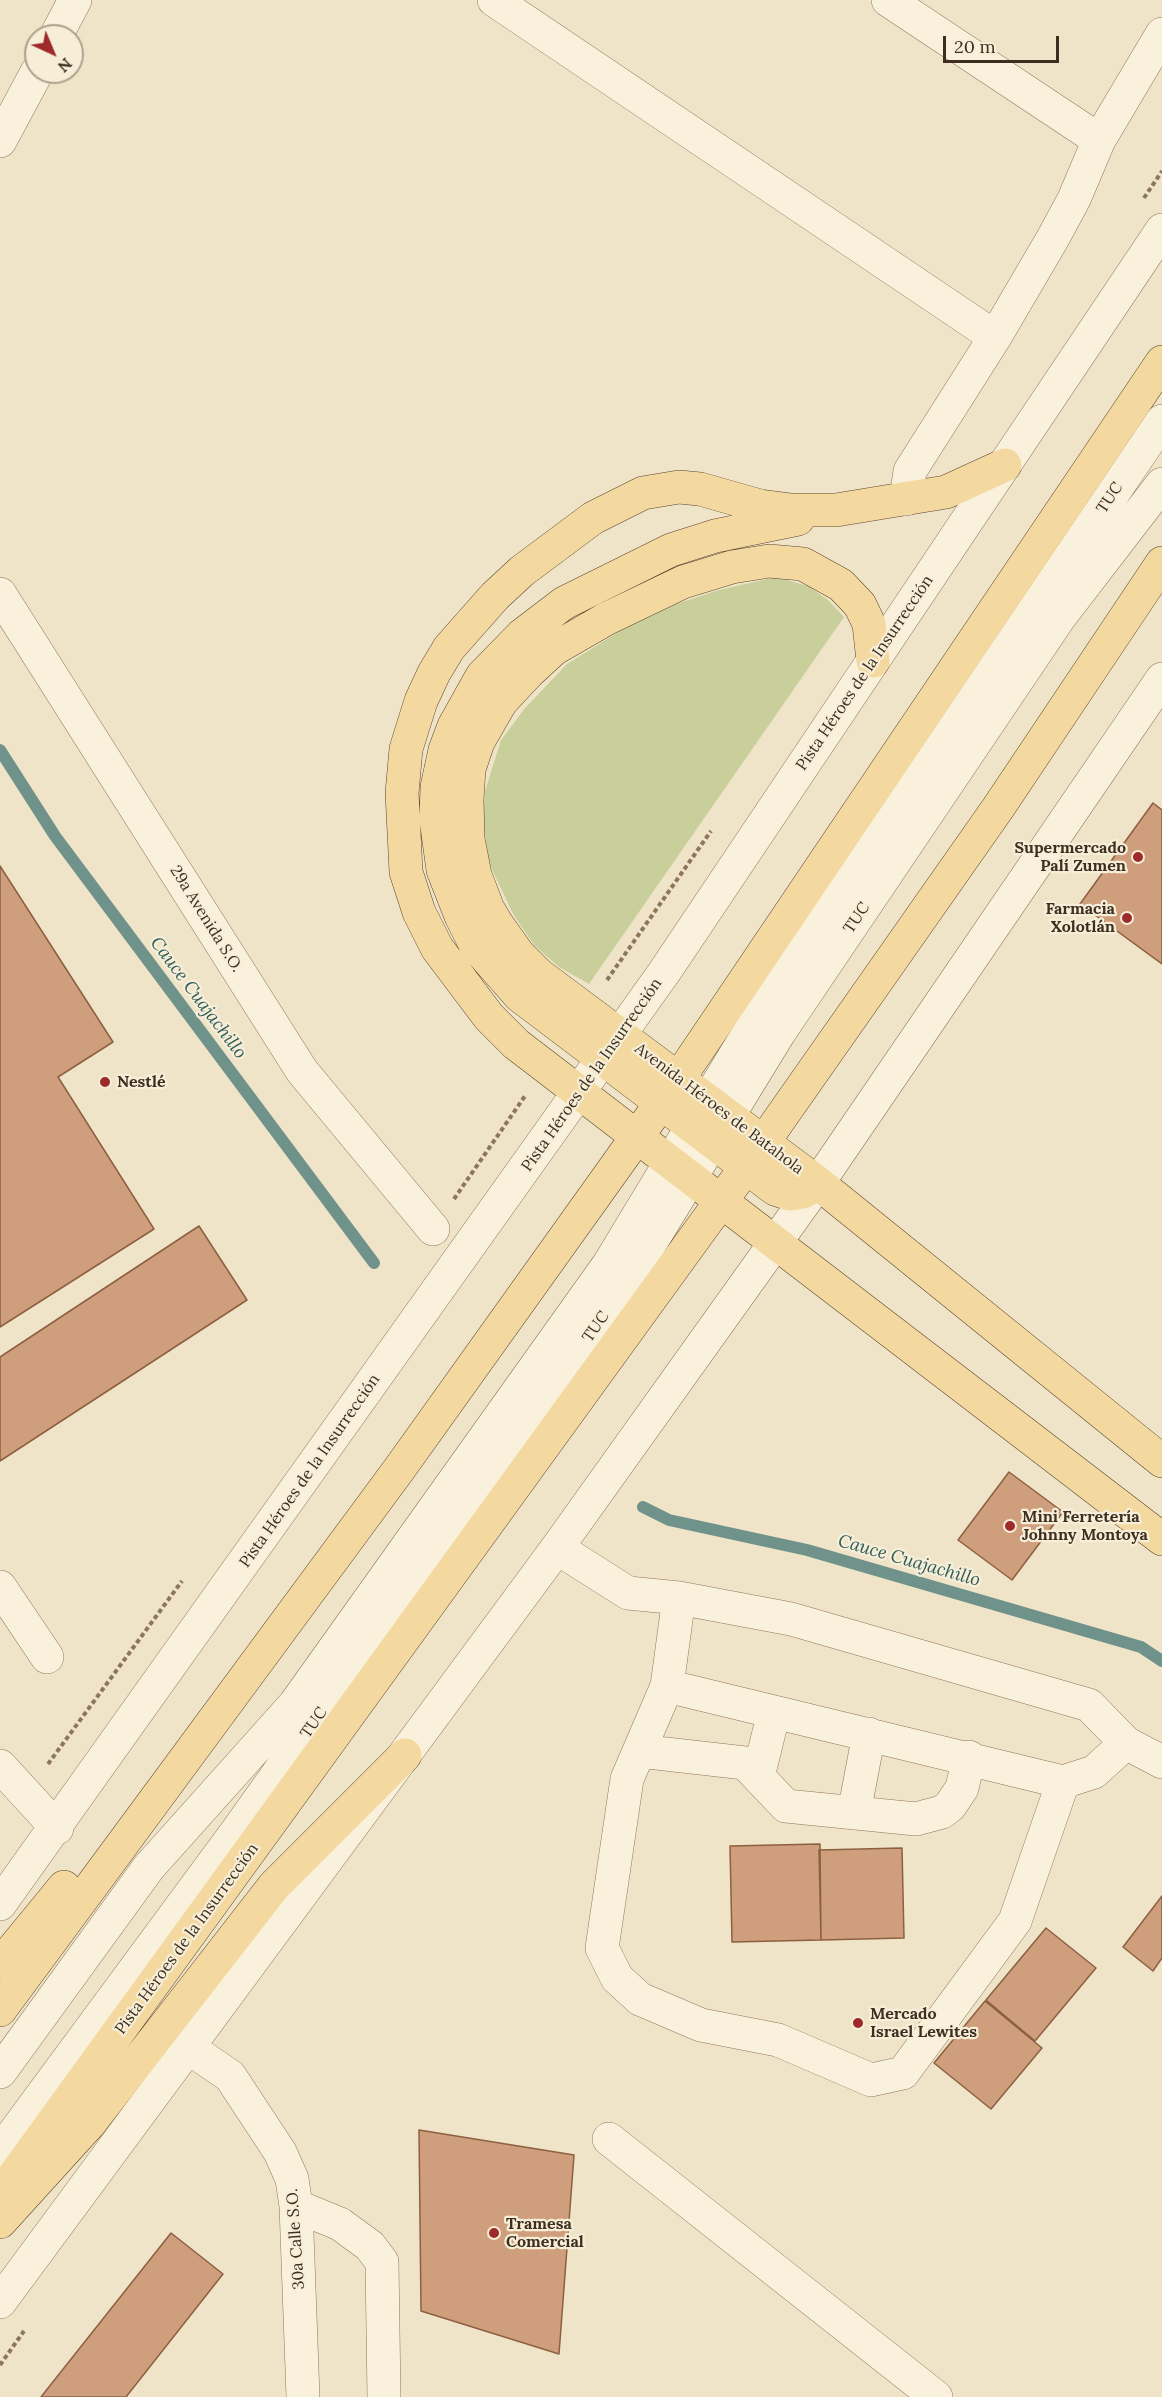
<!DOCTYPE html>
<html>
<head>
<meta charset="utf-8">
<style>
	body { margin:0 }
	#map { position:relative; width:1162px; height:2397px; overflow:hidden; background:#f0e4c8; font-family:Lora,serif }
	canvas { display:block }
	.north { position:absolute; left:24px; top:24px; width:60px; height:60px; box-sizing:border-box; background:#f7eed8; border:2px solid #ada18e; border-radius:50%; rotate:136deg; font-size:16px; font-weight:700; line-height:24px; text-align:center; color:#3d2e20 }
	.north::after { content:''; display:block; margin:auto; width:21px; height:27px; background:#9e2a2b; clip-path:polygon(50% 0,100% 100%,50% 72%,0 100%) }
	.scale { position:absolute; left:943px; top:36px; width:116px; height:27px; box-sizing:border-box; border:3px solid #3d2e20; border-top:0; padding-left:8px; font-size:18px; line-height:21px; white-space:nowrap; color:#3d2e20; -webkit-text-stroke:4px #f7eed8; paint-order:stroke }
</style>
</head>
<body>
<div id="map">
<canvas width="1162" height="2397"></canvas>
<div class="north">N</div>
<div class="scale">20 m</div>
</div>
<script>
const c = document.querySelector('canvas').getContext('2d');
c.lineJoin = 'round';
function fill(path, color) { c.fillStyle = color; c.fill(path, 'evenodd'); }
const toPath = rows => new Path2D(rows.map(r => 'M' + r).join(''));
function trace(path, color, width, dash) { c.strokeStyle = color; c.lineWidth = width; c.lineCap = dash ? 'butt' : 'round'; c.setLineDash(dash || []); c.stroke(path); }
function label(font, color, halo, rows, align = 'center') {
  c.font = font + ' Lora,serif'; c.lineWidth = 4.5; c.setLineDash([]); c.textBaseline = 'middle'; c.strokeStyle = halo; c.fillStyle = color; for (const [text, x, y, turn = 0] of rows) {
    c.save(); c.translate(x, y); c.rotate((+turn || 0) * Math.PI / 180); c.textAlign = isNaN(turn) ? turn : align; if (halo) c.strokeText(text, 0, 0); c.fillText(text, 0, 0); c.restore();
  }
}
fill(toPath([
	[776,577,808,586,828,600,844,617,589,984,559,967,534,945,513,914,489,863,483,820,485,791,501,740,525,708,567,664,620,631,676,604,719,590]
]), '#c9cf9b');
trace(toPath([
	[0,750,55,836,374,1263],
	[643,1507,669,1520,807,1550,1141,1647,1162,1661]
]), '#6f938a', 12);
const building = toPath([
	[1153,803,1162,810,1162,964,1080,904,1153,803],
	[0,866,113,1042,58,1077,154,1229,0,1327,0,866],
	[199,1226,247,1300,0,1461,0,1357,199,1226],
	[1009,1472,1063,1512,1012,1580,958,1540,1009,1472],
	[820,1844,821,1940,732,1942,730,1846,820,1844],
	[902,1848,904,1938,821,1940,819,1850,902,1848],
	[1162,1896,1162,1958,1153,1971,1123,1947,1162,1896],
	[1046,1928,1096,1968,1035,2041,986,2000,1046,1928],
	[985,2001,1042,2048,991,2109,934,2063,985,2001],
	[419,2130,574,2155,559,2354,421,2311,419,2130],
	[171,2233,223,2274,126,2397,41,2397,171,2233]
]);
fill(building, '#cf9f7d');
trace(building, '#8d5f41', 1.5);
const minor = toPath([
	[494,0,995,337],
	[888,0,1099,140],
	[56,36,75,0],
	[0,141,37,72],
	[906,499,910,471,995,337,1053,238,1074,199,1099,140,1162,34],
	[0,594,302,1071,433,1229],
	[557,1548,628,1593,679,1598,791,1619,1089,1705,1126,1743,1162,1762],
	[0,1587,47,1657],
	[679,1598,667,1686,627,1779,602,1948,617,1978,640,1999,701,2025,778,2040,871,2080,903,2073,1015,1921,1063,1782],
	[667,1686,1063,1782,1094,1772,1126,1743],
	[639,1751,745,1763,786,1806,916,1819,942,1812,950,1806,962,1788,969,1757],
	[0,1766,57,1828],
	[758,1777,774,1712],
	[854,1813,869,1734],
	[0,1904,665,971,1162,230],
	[189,2048,230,2076,280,2152,292,2179,296,2206,303,2397],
	[0,2072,149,1867,295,1704,609,1264,754,1024,1162,421],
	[609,2139,936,2397],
	[0,2152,237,1831,618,1296,779,1033,1059,618,1162,484],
	[296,2206,340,2224,370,2246,382,2262,384,2397],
	[0,2302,557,1548,818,1183,1162,679]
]);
const major = toPath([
	[1005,465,946,492,836,510,791,510,760,506,700,489,679,487,643,493,593,518,522,571,495,596,449,648,434,673,421,701,406,749,402,793,406,872,419,912,437,948,489,1017,516,1044,1162,1539],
	[798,519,715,536,671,550,564,603,522,635,482,676,454,726,445,750,437,787,436,819,443,870,461,916,476,946,520,996,775,1189,790,1194,803,1192,818,1183],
	[873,661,869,624,860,605,841,585,803,564,769,561,732,567,683,582,606,619,554,649,528,673,501,702,478,742,469,769,467,800,468,839,475,875,488,909,497,924,519,955,538,974,818,1183,1162,1461],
	[0,1965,64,1887],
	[0,2010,400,1468,679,1078,1162,362],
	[0,2195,746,1167,998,808,1162,563],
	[0,2222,89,2124,274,1886,405,1755]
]);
trace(minor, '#8d765c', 34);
trace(major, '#5b4430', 34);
trace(toPath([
	[1144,198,1162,171],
	[607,980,711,831],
	[454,1199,525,1096],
	[48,1764,182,1581],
	[0,2365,24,2331]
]), '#8d765c', 4, [4.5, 3]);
trace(minor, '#faf1dc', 33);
trace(major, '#f3d9a0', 33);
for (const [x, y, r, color] of [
	[1138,857,6,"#9e2a2b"],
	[1127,918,6,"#9e2a2b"],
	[105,1082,6,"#9e2a2b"],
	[1010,1526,6,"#9e2a2b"],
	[858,2023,6,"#9e2a2b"],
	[494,2233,6,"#9e2a2b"]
]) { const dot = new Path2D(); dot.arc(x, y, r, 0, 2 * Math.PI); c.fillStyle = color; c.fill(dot); trace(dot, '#f7eed8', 2); }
label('16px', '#3d2e20', '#f7eed8', [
	["TUC",1110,498,-56],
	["Pista Héroes de la Insurrección",865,673,-56],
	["TUC",857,918,-56],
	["29a Avenida S.O.",206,919,58],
	["Pista Héroes de la Insurrección",592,1075,-55],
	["Avenida Héroes de Batahola",719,1109,37],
	["TUC",596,1327,-55],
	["Pista Héroes de la Insurrección",310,1471,-55],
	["TUC",314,1723,-55],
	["Pista Héroes de la Insurrección",187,1939,-54],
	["30a Calle S.O.",296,2239,-94]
]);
label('bold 16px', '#3d2e20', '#f7eed8', [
	["Supermercado",1126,848,"right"],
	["Palí Zumen",1126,866,"right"],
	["Farmacia",1115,909,"right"],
	["Xolotlán",1115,927,"right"],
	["Nestlé",117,1082],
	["Mini Ferretería",1022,1517],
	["Johnny Montoya",1022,1535],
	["Mercado",870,2014],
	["Israel Lewites",870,2032],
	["Tramesa",506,2224],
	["Comercial",506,2242]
], 'left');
label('italic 18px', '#2f5d5a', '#f7eed8', [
	["Cauce Cuajachillo",198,998,53],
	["Cauce Cuajachillo",909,1561,16]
]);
</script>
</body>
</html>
